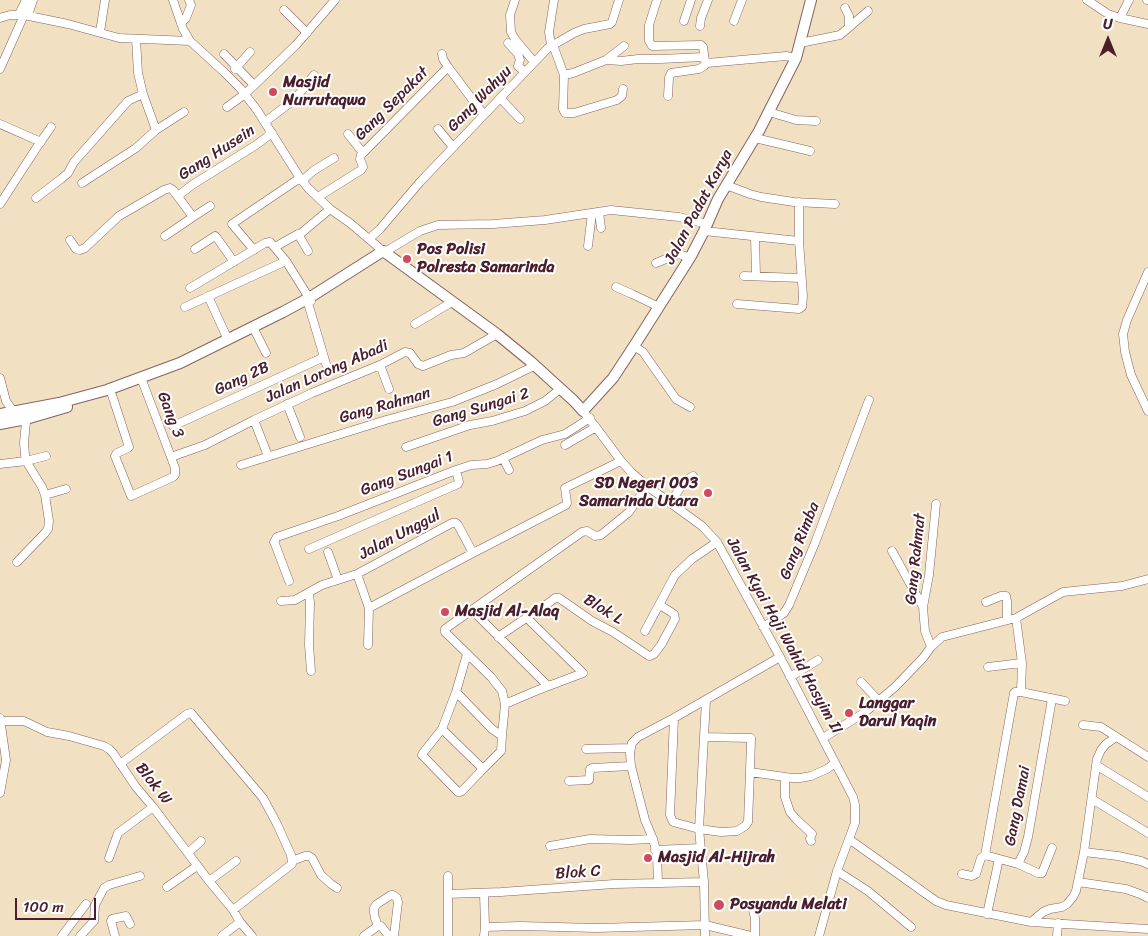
<!DOCTYPE html>
<html>
<head>
<meta charset="utf-8">
<style>
	body { margin:0 }
	#map { position:relative; width:1148px; height:936px; overflow:hidden; background:#f2e0c3; font-family:Sriracha,sans-serif }
	canvas { display:block }
	.north { position:absolute; left:1083px; top:15px; width:50px; height:50px; -webkit-text-stroke:4px #fff; paint-order:stroke; rotate:0deg; font-size:14px; font-weight:700; line-height:20px; text-align:center; color:#4a1f2b }
	.north::after { content:''; display:block; margin:auto; width:18px; height:22px; background:#4a1f2b; clip-path:polygon(50% 0,100% 100%,50% 72%,0 100%) }
	.scale { position:absolute; left:15px; top:898px; width:81px; height:22px; box-sizing:border-box; border:2px solid #4a1f2b; border-top:0; padding-left:6px; font-size:15px; line-height:18px; white-space:nowrap; color:#4a1f2b; -webkit-text-stroke:4px #fff; paint-order:stroke }
</style>
</head>
<body>
<div id="map">
<canvas width="1148" height="936"></canvas>
<div class="north">U</div>
<div class="scale">100 m</div>
</div>
<script>
const c = document.querySelector('canvas').getContext('2d');
c.lineJoin = 'round';
const toPath = rows => new Path2D(rows.map(r => 'M' + r).join(''));
function trace(path, color, width, dash) { c.strokeStyle = color; c.lineWidth = width; c.lineCap = dash ? 'butt' : 'round'; c.setLineDash(dash || []); c.stroke(path); }
function label(font, color, halo, rows, align = 'center') {
  c.font = font + ' Sriracha,sans-serif'; c.lineWidth = 4; c.setLineDash([]); c.textBaseline = 'middle'; c.strokeStyle = halo; c.fillStyle = color; for (const [text, x, y, turn = 0] of rows) {
    c.save(); c.translate(x, y); c.rotate((+turn || 0) * Math.PI / 180); c.textAlign = isNaN(turn) ? turn : align; if (halo) c.strokeText(text, 0, 0); c.fillText(text, 0, 0); c.restore();
  }
}
const minor = toPath([
	[173,0,183,29,190,41,224,72,240,88,257,110,300,178,308,188,330,209,350,223,383,251,388,250,420,231,438,225,493,224,545,220,611,210,679,217,707,224],
	[515,0,510,15,511,32,515,39,534,62],
	[657,0,649,25,649,41,652,46,701,45,703,47,705,61,707,63,786,56,796,58],
	[1087,0,1108,14,1120,18,1148,24],
	[1147,0,1148,0],
	[845,8,849,16,849,26],
	[284,10,307,33],
	[19,14,26,0],
	[28,15,33,0],
	[0,18,10,15,24,15,68,24,119,38,190,41],
	[1120,18,1129,0],
	[684,21,691,0],
	[734,21,742,0],
	[181,23,186,18,191,5,189,0],
	[700,26,701,18,708,0],
	[100,32,105,0],
	[136,39,138,73,143,94,156,130],
	[508,43,518,54,520,60,518,66,525,72],
	[800,43,840,35,868,11],
	[551,45,549,32,554,0],
	[553,45,564,75,573,73,606,60,621,61,638,59,660,59,704,57],
	[224,54,254,85],
	[442,54,443,59,448,67],
	[606,60,624,46],
	[0,69,24,15],
	[235,69,250,52],
	[564,75,563,109,565,113,574,113,617,100,622,96,623,89],
	[668,96,669,78,671,73,699,69,704,66,707,63],
	[500,98,520,119],
	[227,107,245,94,296,45,335,0],
	[769,112,796,120,816,121],
	[265,122,295,99,314,75],
	[0,124,41,142],
	[438,129,453,147],
	[348,134,363,153],
	[755,138,810,151],
	[302,181,313,171,334,158],
	[82,183,136,148,156,130,184,112],
	[726,185,750,194,761,197,794,202,835,204],
	[178,196,192,185,256,145,272,133],
	[318,197,361,170,363,167,360,159,361,155,448,67,484,115],
	[36,198,61,179,68,173,74,162,128,101,143,94],
	[0,204,37,147,51,127],
	[599,212,601,228],
	[193,217,210,206],
	[704,231,799,241],
	[299,235,330,209],
	[755,237,756,276],
	[369,239,380,229,420,182,548,48,574,33,584,29,610,24,612,22,619,0],
	[70,240,76,249,80,250,85,248,119,216,164,190,170,188,173,190,193,217,165,236],
	[588,246,592,213],
	[275,247,298,234,308,251],
	[195,249,215,236,217,238,234,262],
	[254,250,232,224,300,178],
	[656,263,678,254,682,255,689,258],
	[1148,272,1127,320,1123,334,1125,352,1131,375,1148,411],
	[744,276,801,278],
	[616,287,632,294,659,307],
	[190,288,265,243,270,242,286,261,311,301],
	[208,296,228,340],
	[308,303,326,364],
	[737,304,799,309,802,307,803,296,799,241,799,202],
	[185,307,286,261],
	[415,324,452,302],
	[255,331,266,353],
	[634,346,643,352,676,399,690,407],
	[380,365,389,389],
	[0,378,6,401,13,411,14,415],
	[112,395,129,447,128,448,117,453,115,456,131,496,173,477,175,475,175,468,171,457,143,383],
	[287,404,300,437],
	[583,411,601,434,621,461,632,473,647,486,702,526,717,542,780,657,853,797,855,805,855,823,837,871,819,936],
	[173,426,324,357],
	[565,445,596,427],
	[406,447,470,425,492,421,525,411,545,401,560,389],
	[268,456,254,420,312,393,380,365,405,352,410,353,418,364,423,366,451,355,464,353,497,334],
	[171,457,205,445,254,420],
	[503,458,509,470],
	[0,464,26,461,46,456],
	[241,465,386,420,452,402,497,384,534,366],
	[45,495,66,489],
	[670,503,685,481,693,476],
	[309,549,458,484,459,482,456,470],
	[892,551,923,607],
	[328,552,338,580],
	[473,553,369,608,357,574,452,523,456,523,458,525,473,553,566,505,567,503,565,488,621,461],
	[17,562,45,533,48,529,49,521,45,495,42,487,26,461,25,455,24,443,26,422,25,415],
	[289,581,275,544,274,542,277,537,338,516,456,470,471,465,487,464,497,461,542,440,565,434,590,418],
	[309,593,310,603,309,645,311,671],
	[281,601,295,600,322,585,357,574],
	[986,602,1001,596,1006,596,1007,601,1007,620],
	[472,610,548,686],
	[527,618,583,673,538,690,505,704,502,691,491,677,445,632,445,629,582,532,587,531,595,536,601,535,629,512,647,486],
	[1016,618,1022,663,1021,692,1015,692,1014,693,985,855,1018,864,1024,852,1028,837,1052,699],
	[763,627,771,622,784,613,789,605,815,543,869,400],
	[645,631,675,575,692,559,717,542],
	[498,637,550,602,555,598,559,598,592,621,613,632,649,656,650,656,654,654,661,645,675,619,674,614,660,605],
	[368,645,369,608],
	[931,647,925,631,923,607,929,575,936,504],
	[467,654,456,692,492,729,502,736,505,704],
	[988,667,1022,663],
	[790,677,818,660],
	[861,682,879,701],
	[1021,692,1065,701],
	[674,718,670,815,673,822,699,829,721,832,737,831,745,826,748,822,750,772,792,778,800,778,811,776,827,769,835,763],
	[1,721,24,721,47,732,69,736,104,746,109,749,113,753,136,787,153,807,209,881,233,910,240,922,252,936],
	[1083,725,1101,727,1148,757],
	[442,729,483,769,462,791,460,792,458,792,422,755,423,753,442,729,456,692],
	[704,737,751,738,750,772],
	[823,738,864,713,895,687,923,658,931,647,942,637,1016,618,1063,592,1122,586,1148,579],
	[586,749,631,748],
	[120,764,187,714,191,713,263,798,277,824,291,855,292,864,233,910],
	[1096,765,1148,797],
	[483,769,501,751,502,736],
	[785,777,785,797,790,812,796,819,812,834,810,839,811,841],
	[569,781,589,780,590,769,592,768,631,766],
	[0,793,6,760,0,718],
	[1092,799,1148,833],
	[849,839,936,901,946,905,1031,922,1148,929],
	[550,846,590,839,630,840,653,839],
	[655,850,701,848],
	[1084,852,1118,856,1141,861,1148,864],
	[188,853,201,841],
	[109,858,118,833,153,807],
	[292,861,305,856,309,856,312,858,321,875,331,884,337,888],
	[1018,864,1038,873,1042,873,1052,848],
	[837,871,868,891,911,927],
	[962,874,972,876,976,874,981,858,985,855],
	[448,876,448,894],
	[209,881,236,861],
	[1078,882,1126,889,1140,894,1148,898],
	[658,883,657,854,653,839,645,820,631,766,630,753,632,743,638,737,674,718,780,657],
	[167,887,197,866],
	[484,893,485,927],
	[752,906,755,918,755,936],
	[987,914,999,859],
	[1031,922,1043,912,1050,909,1062,907,1067,904,1073,897,1076,891,1084,852,1097,759,1101,750,1106,744,1116,737],
	[62,936,86,904],
	[80,936,94,921,95,905,104,888,109,885,140,876],
	[115,936,111,921,112,919,126,916,130,924],
	[222,936,240,922],
	[364,936,378,926],
	[389,936,381,926,378,926,375,918,374,913,374,908,377,904,391,895,393,895,397,898,398,902,394,936],
	[448,936,448,894,501,892,614,884,704,882],
	[484,936,485,927,521,926,596,928,705,925,751,936],
	[705,936,704,882,699,829,706,700],
	[1057,936,1058,923]
]);
const major = toPath([
	[0,414,59,403,107,390,180,363,283,312,309,298,383,251,497,334,530,361,574,401,583,411,613,378,634,346,691,256,704,231,718,199,759,131,796,58,811,0],
	[0,424,26,419,67,407]
]);
trace(minor, '#856360', 9);
trace(major, '#856360', 12);
trace(minor, '#fff', 8);
trace(major, '#fff', 10);
for (const [x, y, r, color] of [
	[273,92,5,"#d1495b"],
	[407,259,5,"#d1495b"],
	[708,493,5,"#d1495b"],
	[445,612,5,"#d1495b"],
	[849,713,5,"#d1495b"],
	[648,858,5,"#d1495b"],
	[719,905,6,"#d1495b"]
]) { const dot = new Path2D(); dot.arc(x, y, r, 0, 2 * Math.PI); c.fillStyle = color; c.fill(dot); trace(dot, '#fff', 2); }
label('bold 16px', '#4a1f2b', '#fff', [
	["Masjid",283,83],
	["Nurrutaqwa",283,101],
	["Pos Polisi",417,250],
	["Polresta Samarinda",417,268],
	["SD Negeri 003",698,484,"right"],
	["Samarinda Utara",698,502,"right"],
	["Masjid Al-Alaq",455,612],
	["Langgar",859,704],
	["Darul Yaqin",859,722],
	["Masjid Al-Hijrah",658,858],
	["Posyandu Melati",730,905]
], 'left');
label('16px', '#4a1f2b', '#fff', [
	["Gang Wahyu",480,99,-46],
	["Gang Sepakat",392,104,-45],
	["Gang Husein",217,153,-33],
	["Jalan Padat Karya",699,207,-62],
	["Jalan Lorong Abadi",327,372,-24],
	["Gang 2B",242,379,-25],
	["Gang Rahman",385,406,-16],
	["Gang Sungai 2",481,408,-17],
	["Gang 3",170,415,69],
	["Gang Sungai 1",407,474,-21],
	["Jalan Unggul",400,535,-28],
	["Gang Rimba",800,541,-68],
	["Gang Rahmat",916,559,-84],
	["Blok L",603,610,32],
	["Jalan Kyai Haji Wahid Hasyim II",784,636,61],
	["Blok W",153,784,52],
	["Gang Damai",1018,806,-79],
	["Blok C",578,873,-4]
]);
</script>
</body>
</html>
